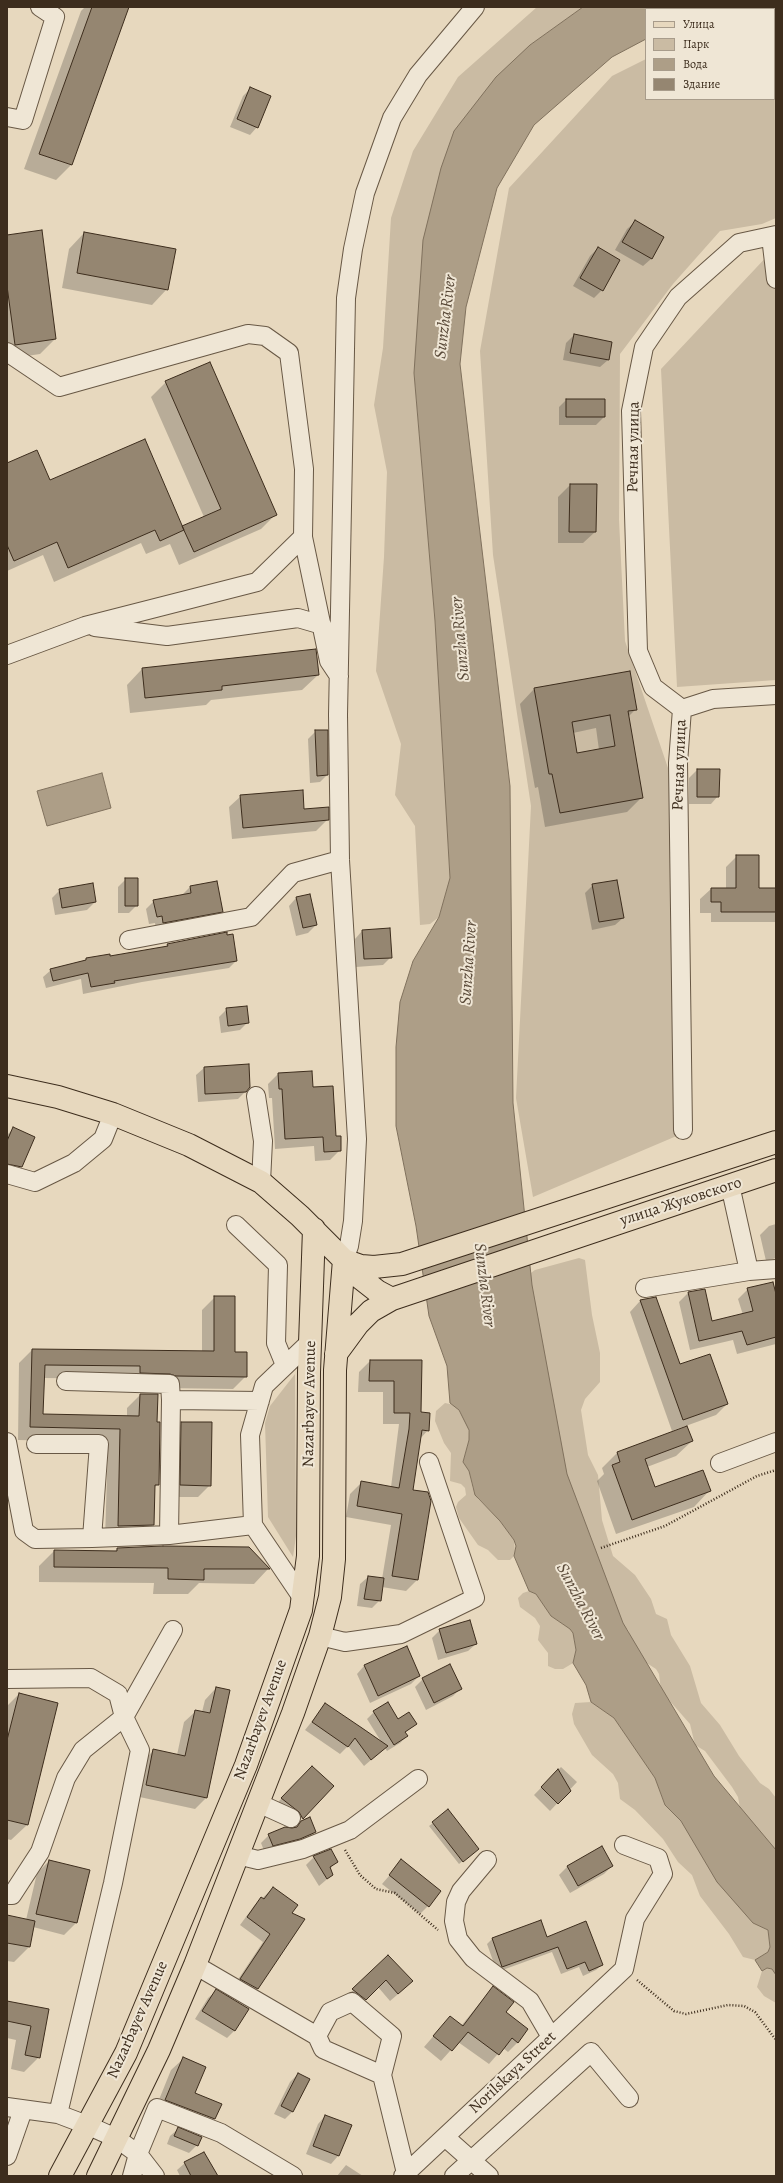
<!DOCTYPE html>
<html>
<head>
<meta charset="utf-8">
<style>
	body { margin:0 }
	#map { position:relative; width:783px; height:2183px; overflow:hidden; background:#e7d8be; font-family:Alegreya,serif }
	canvas { display:block }
	.frame { position:absolute; inset:0; border:8px solid #3d2d1d; pointer-events:none }
	.legend { position:absolute; left:645px; top:8px; width:130px; height:92px; box-sizing:border-box; background:#efe6d5; border:1px solid #a89c8b; margin:0; padding:5px 7px; list-style:none; font-size:12px; color:#3d2d1d }
	.legend li { display:flex; align-items:center; gap:8px; height:20px }
	.legend b { width:20px; border:1px solid #a89c8b }
</style>
</head>
<body>
<div id="map">
<canvas width="783" height="2183"></canvas>
<div class="frame"></div>
<ul class="legend">
<li><b style="height:5px;background:#e7d8be"></b>Улица</li>
<li><b style="height:11px;background:#cabba3"></b>Парк</li>
<li><b style="height:11px;background:#ad9e87"></b>Вода</li>
<li><b style="height:11px;background:#958671"></b>Здание</li>
</ul>
</div>
<script>
const c = document.querySelector('canvas').getContext('2d');
c.lineJoin = 'round';
function fill(path, color) { c.fillStyle = color; c.fill(path, 'evenodd'); }
const toPath = rows => new Path2D(rows.map(r => 'M' + r).join(''));
function trace(path, color, width, dash) { c.strokeStyle = color; c.lineWidth = width; c.lineCap = dash ? 'butt' : 'round'; c.setLineDash(dash || []); c.stroke(path); }
function label(font, color, halo, rows, align = 'center') {
  c.font = font + ' Alegreya,serif'; c.lineWidth = 4; c.setLineDash([]); c.textBaseline = 'middle'; c.strokeStyle = halo; c.fillStyle = color; for (const [text, x, y, turn = 0] of rows) {
    c.save(); c.translate(x, y); c.rotate((+turn || 0) * Math.PI / 180); c.textAlign = isNaN(turn) ? turn : align; if (halo) c.strokeText(text, 0, 0); c.fillText(text, 0, 0); c.restore();
  }
}
fill(toPath([
	[537,7,583,7,530,45,414,373,435,621,450,879,439,917,430,924,420,925,415,826,395,795,401,744,376,671,384,557,387,472,374,405,383,348,391,218,413,151,458,77],
	[752,7,776,7,776,218,762,224,720,231,673,284,620,354,619,520,625,641,669,771,686,1132,533,1197,516,1098,531,806,493,555,480,351,509,188,612,76,646,59,646,99,774,99,774,9,748,9],
	[771,252,776,297,776,680,677,687,661,369],
	[579,1258,585,1260,592,1315,600,1353,600,1382,585,1399,581,1410,588,1455,598,1475,602,1520,613,1556,635,1575,651,1599,656,1614,667,1619,671,1635,690,1666,701,1703,720,1725,739,1756,760,1783,769,1789,776,1798,776,1861,740,1808,738,1797,732,1787,705,1751,695,1745,690,1724,661,1691,659,1674,656,1669,642,1660,634,1646,628,1630,616,1621,567,1509,528,1275,535,1270],
	[295,1374,296,1536,293,1557,268,1517,265,1423,270,1406],
	[445,1403,455,1405,468,1424,469,1440,463,1462,469,1471,473,1489,478,1499,500,1521,514,1540,515,1551,514,1556,510,1560,498,1560,488,1550,478,1545,459,1518,456,1507,458,1502,466,1495,465,1488,461,1484,450,1481,451,1453,444,1443,435,1421,436,1411],
	[529,1591,536,1594,551,1616,570,1629,573,1633,576,1650,573,1663,563,1669,555,1669,548,1666,548,1653,538,1640,540,1626,535,1618,520,1607,518,1598,523,1593],
	[591,1702,614,1718,655,1778,665,1805,681,1821,753,1923,768,1930,770,1947,768,1952,755,1960,743,1957,729,1934,700,1896,692,1875,678,1862,663,1839,635,1810,620,1799,618,1783,613,1774,592,1755,574,1724,572,1714,575,1703],
	[767,1968,772,1969,776,1975,776,2003,764,1996,757,1987,762,1971]
]), '#cabba3');
const water = toPath([
	[583,7,709,7,705,9,646,9,646,39,612,57,534,125,497,188,466,307,460,364,510,786,513,1103,532,1285,567,1474,623,1623,714,1776,776,1850,776,1975,772,1969,767,1968,762,1971,755,1960,768,1952,770,1947,768,1930,753,1923,717,1882,681,1821,665,1805,655,1778,614,1718,591,1702,586,1685,573,1663,576,1650,573,1633,570,1629,551,1616,536,1594,529,1591,514,1556,516,1546,514,1540,500,1521,475,1495,469,1471,463,1462,469,1440,469,1430,459,1410,450,1403,447,1366,429,1316,416,1226,396,1126,396,1047,400,1002,413,961,439,917,450,878,435,621,414,373,423,240,441,168,454,131,496,77,530,45,583,7],
	[102,773,111,808,47,826,37,791,102,773]
]);
fill(water, '#ad9e87');
trace(water, '#80715d', 1);
fill(toPath([
	[85,7,128,7,71,165,56,180,24,169,81,11],
	[250,89,257,127,250,135,230,127,243,96],
	[635,222,663,238,651,259,643,266,615,250,627,229],
	[84,233,167,289,152,305,62,288,69,249],
	[7,236,55,339,40,354,7,359],
	[598,248,602,290,594,298,573,286,590,256],
	[574,335,608,360,600,367,563,360,566,343],
	[166,382,276,514,261,529,179,565,170,544,146,554,141,543,54,582,43,555,7,571,7,465,50,482,182,527,204,517,151,397],
	[566,400,604,400,604,417,596,425,559,425,559,407],
	[570,485,595,532,583,543,558,543,558,497],
	[142,669,318,675,302,690,211,700,206,705,130,713,127,685],
	[629,672,636,709,628,717,641,798,627,812,545,827,538,787,535,788,520,704,534,689],
	[596,728,599,750,577,754,573,733],
	[316,731,327,775,320,782,310,783,308,739],
	[697,770,718,796,711,804,689,804,689,778],
	[241,796,304,810,328,819,316,831,232,839,229,807],
	[737,856,758,889,776,889,776,922,711,922,711,913,700,913,700,899,711,889,726,889,726,867],
	[126,879,137,905,129,913,118,913,118,887],
	[593,885,623,918,615,925,592,930,585,893],
	[190,887,222,911,214,919,156,930,155,923,149,924,146,909,154,901,182,895],
	[60,890,95,902,87,910,55,915,52,898],
	[296,898,316,925,308,933,296,936,289,906],
	[362,931,391,957,383,965,356,967,355,939],
	[168,944,236,961,229,968,142,982,83,994,81,979,46,988,43,977,51,970,84,961,86,959,109,958,164,948],
	[227,1009,248,1022,240,1030,221,1033,219,1017],
	[204,1068,246,1091,238,1099,198,1102,196,1075],
	[278,1074,312,1088,340,1150,330,1160,315,1161,314,1146,275,1149,272,1098,269,1098,268,1084],
	[14,1128,21,1167,13,1175,7,1173,7,1135],
	[776,1224,776,1258,766,1261,760,1235,769,1226],
	[748,1289,776,1298,776,1344,737,1354,733,1340,690,1350,679,1302,688,1293,711,1322,743,1315,738,1299],
	[215,1297,234,1353,246,1376,233,1389,163,1388,128,1379,43,1378,42,1415,127,1417,127,1408,140,1395,156,1422,158,1484,154,1488,153,1525,140,1538,105,1539,108,1442,18,1440,19,1363,32,1350,202,1352,202,1310],
	[645,1299,680,1366,727,1404,716,1415,672,1431,630,1312,640,1301],
	[370,1361,421,1361,420,1413,428,1430,420,1439,411,1491,417,1580,406,1591,382,1587,380,1600,372,1608,357,1606,360,1584,368,1577,382,1579,391,1525,346,1517,350,1494,362,1482,391,1487,399,1424,383,1424,383,1392,358,1392,359,1372],
	[182,1423,210,1485,198,1497,169,1497,170,1435],
	[692,1441,676,1456,647,1467,655,1489,709,1491,694,1507,616,1534,597,1481,604,1474,602,1468,617,1453],
	[249,1548,268,1569,254,1584,199,1583,188,1594,153,1594,154,1583,39,1582,39,1566,54,1551,114,1552,117,1549],
	[440,1630,476,1644,468,1651,438,1660,432,1638],
	[364,1666,419,1676,411,1684,370,1703,357,1674],
	[423,1679,461,1688,453,1696,426,1710,415,1687],
	[216,1688,206,1798,195,1809,135,1796,142,1762,154,1750,177,1755,184,1722,196,1711,202,1712,205,1700],
	[19,1694,27,1825,11,1840,7,1839,7,1706],
	[325,1705,382,1743,367,1719,374,1712,398,1721,416,1724,405,1733,407,1736,400,1743,387,1751,385,1748,364,1766,348,1746,340,1754,305,1730],
	[561,1767,577,1782,550,1811,534,1795],
	[301,1779,333,1786,297,1823,309,1818,315,1832,307,1840,265,1853,261,1843,269,1835,291,1829,288,1823,270,1810],
	[433,1823,474,1852,459,1864,429,1826],
	[601,1848,612,1866,604,1874,570,1893,559,1875,567,1867],
	[314,1857,337,1861,330,1869,332,1875,319,1886,306,1865],
	[49,1861,89,1870,76,1923,64,1935,33,1927,29,1947,14,1962,7,1961,7,1916,26,1920,37,1873],
	[402,1861,428,1906,420,1914,382,1884],
	[273,1888,290,1914,304,1920,257,1989,249,1997,233,1987,263,1942,240,1925,254,1906],
	[546,1938,602,1965,596,1970,583,1976,579,1967,561,1974,552,1952,497,1972,487,1944,492,1939],
	[388,1957,404,1989,390,2001,378,1987,357,2007,345,1998],
	[493,1987,518,2042,508,2052,503,2048,489,2064,458,2042,441,2061,424,2047,450,2017,461,2026],
	[216,1991,248,2009,234,2031,227,2038,195,2019,208,1998],
	[7,2002,48,2010,39,2057,24,2072,11,2069,16,2040,7,2038],
	[183,2059,194,2094,220,2104,214,2119,203,2131,154,2112,171,2070],
	[298,2074,293,2111,285,2119,274,2114,290,2082],
	[325,2116,350,2126,338,2156,331,2164,306,2154,318,2124],
	[178,2129,197,2145,189,2153,167,2144,170,2136],
	[185,2163,217,2176,180,2176,177,2170],
	[346,2165,363,2176,337,2176]
]), '#0003');
const building = toPath([
	[92,7,129,7,72,165,39,154,92,7],
	[250,87,271,96,258,128,237,119,250,87],
	[635,220,664,237,652,259,622,242,635,220],
	[42,230,56,339,15,345,7,286,7,235,42,230],
	[84,232,176,249,168,290,77,273,84,232],
	[598,247,620,260,603,291,580,278,598,247],
	[574,334,612,342,609,360,570,353,574,334],
	[210,362,277,515,194,552,182,526,221,509,165,381,210,362],
	[566,399,605,399,605,417,566,417,566,399],
	[145,439,184,530,160,541,155,530,68,568,57,542,14,561,7,545,7,463,37,450,50,480,145,439],
	[570,484,597,484,596,532,569,532,570,484],
	[316,649,319,675,222,686,222,690,145,698,142,668,316,649],
	[630,671,637,710,628,711,643,798,560,813,552,774,549,774,534,688,630,671],
	[610,715,615,746,577,753,572,722,610,715],
	[315,730,328,730,328,775,317,776,315,730],
	[697,769,720,769,719,797,697,797,697,769],
	[303,790,304,809,329,807,329,820,243,828,240,795,303,790],
	[736,855,759,855,759,888,776,888,776,912,721,912,721,902,711,902,711,888,736,888,736,855],
	[125,878,138,878,138,906,125,906,125,878],
	[617,880,624,918,599,922,592,884,617,880],
	[217,881,223,912,163,923,162,916,157,917,153,900,191,893,190,886,217,881],
	[93,883,96,902,62,908,59,889,93,883],
	[310,894,317,925,303,928,296,897,310,894],
	[390,928,392,958,364,959,362,930,390,928],
	[227,932,227,935,233,934,237,961,114,981,115,983,91,987,88,973,53,981,50,969,86,960,86,958,110,954,110,956,168,946,167,944,227,932],
	[247,1006,249,1023,228,1026,226,1008,247,1006],
	[249,1064,250,1087,246,1092,205,1094,204,1067,249,1064],
	[312,1071,313,1087,333,1086,336,1136,341,1136,341,1151,324,1152,323,1137,285,1139,282,1089,279,1089,278,1073,312,1071],
	[13,1127,35,1137,22,1167,7,1164,7,1141,13,1127],
	[773,1282,776,1294,776,1337,747,1345,742,1331,699,1341,688,1292,705,1289,712,1321,753,1311,747,1288,773,1282],
	[214,1296,235,1296,235,1352,247,1352,247,1377,176,1376,170,1374,140,1373,140,1366,45,1365,43,1414,139,1416,140,1394,158,1394,157,1422,160,1422,159,1485,155,1485,154,1525,118,1526,120,1429,30,1427,32,1349,214,1351,214,1296],
	[656,1297,680,1364,710,1354,728,1404,683,1420,640,1300,656,1297],
	[370,1360,422,1360,421,1412,430,1413,429,1431,422,1430,413,1490,428,1492,431,1501,418,1580,392,1576,402,1514,357,1506,361,1481,399,1488,409,1429,410,1413,394,1413,394,1381,369,1381,370,1360],
	[181,1422,212,1422,211,1486,180,1485,181,1422],
	[687,1426,693,1441,645,1459,655,1487,703,1470,711,1491,632,1520,612,1465,620,1462,617,1452,687,1426],
	[163,1546,249,1547,270,1569,204,1569,204,1580,168,1579,168,1568,54,1567,54,1550,117,1551,117,1548,163,1546],
	[368,1576,384,1578,381,1601,364,1599,368,1576],
	[470,1620,477,1644,446,1653,439,1629,470,1620],
	[407,1646,420,1676,378,1696,364,1665,407,1646],
	[450,1664,462,1689,434,1703,422,1678,450,1664],
	[216,1687,230,1690,207,1798,146,1785,153,1749,185,1756,195,1710,210,1713,216,1687],
	[19,1693,58,1703,28,1825,7,1820,7,1740,19,1693],
	[388,1702,398,1719,409,1712,417,1724,405,1732,408,1736,394,1745,373,1711,388,1702],
	[325,1703,362,1728,388,1746,371,1760,355,1738,348,1747,312,1722,325,1703],
	[312,1766,334,1786,303,1819,299,1812,281,1798,312,1766],
	[558,1769,571,1791,558,1804,541,1787,558,1769],
	[448,1809,479,1849,463,1862,432,1822,448,1809],
	[310,1817,316,1832,300,1839,273,1846,268,1834,285,1827,292,1828,297,1827,301,1821,310,1817],
	[602,1846,613,1866,578,1886,567,1866,602,1846],
	[331,1849,338,1862,330,1867,333,1875,327,1879,313,1856,331,1849],
	[401,1859,441,1891,429,1907,389,1875,401,1859],
	[49,1860,90,1870,77,1923,36,1914,49,1860],
	[273,1887,298,1905,292,1913,305,1919,258,1989,240,1979,270,1934,247,1917,261,1897,264,1899,273,1887],
	[7,1915,35,1921,30,1947,7,1943,7,1915],
	[541,1920,547,1937,586,1921,603,1965,589,1971,585,1962,567,1969,558,1947,502,1967,492,1938,541,1920],
	[388,1955,413,1981,398,1994,386,1980,366,2000,352,1989,388,1955],
	[493,1986,514,2002,506,2012,528,2029,518,2043,512,2038,499,2055,468,2032,452,2051,433,2036,450,2016,463,2026,493,1986],
	[216,1989,249,2009,235,2031,202,2011,216,1989],
	[7,2001,49,2009,40,2058,25,2055,31,2026,7,2021,7,2001],
	[183,2057,206,2067,195,2093,222,2104,215,2119,165,2100,183,2057],
	[298,2073,310,2079,293,2112,281,2106,298,2073],
	[325,2115,352,2125,339,2156,313,2146,325,2115],
	[178,2127,202,2137,198,2146,174,2136,178,2127],
	[204,2152,218,2176,191,2176,184,2162,204,2152]
]);
fill(building, '#958671');
trace(building, '#3d2d1d', 1);
const minor = toPath([
	[7,117,23,120,55,17,40,7],
	[771,237,776,279],
	[7,352,59,387,248,334,265,336,289,353,304,469,303,537,257,582,85,626,7,655],
	[303,537,329,661,339,676],
	[95,627,167,636,298,618,322,625],
	[682,709,713,699,776,695],
	[129,940,251,917,293,873,340,860],
	[256,1096,263,1141,261,1182],
	[683,1130,678,763,682,709,653,687,638,651,631,411,644,347,678,297,739,243,776,235],
	[7,1174,35,1182,74,1163,103,1139,113,1114],
	[236,1225,278,1265,276,1343,285,1365],
	[344,1260,349,1246,353,1221,357,1139,340,860,338,715,346,298,353,249,365,193,392,118,418,75,475,7],
	[749,1271,776,1269],
	[645,1288,749,1271,730,1185],
	[66,1381,170,1384,171,1400,260,1401],
	[7,1442,24,1531,35,1539,92,1538],
	[36,1444,99,1444,92,1538,169,1535,171,1400],
	[720,1463,776,1442],
	[169,1535,253,1525],
	[303,1599,253,1525,250,1435,264,1386,310,1342],
	[320,1636,345,1642,401,1634,475,1598,429,1462],
	[7,1679,91,1678,118,1694,124,1717,83,1750,66,1778,40,1852,12,1895,7,1895],
	[258,1803,291,1818],
	[237,1855,258,1860,303,1849,350,1830,418,1779],
	[487,1860,461,1891,456,1902,454,1921,458,1939,473,1958,530,2001,551,2037],
	[195,1965,317,2036,330,2012,352,2002,392,2036,382,2075,406,2173],
	[317,2036,323,2049,382,2075],
	[7,2107,58,2114,87,2125,116,2138,138,2154,155,2176],
	[58,2114,113,1883,140,1750,124,1717,173,1630],
	[445,2137,489,2176],
	[7,2156,23,2110],
	[132,2176,138,2154,157,2108,221,2133,293,2176],
	[403,2176,624,1969,635,1919,663,1874,658,1858,624,1845],
	[454,2176,591,2052,629,2098]
]);
const major = toPath([
	[7,1086,58,1097,113,1114,189,1145,261,1182,300,1216,344,1260,354,1273,377,1291,392,1299,776,1170],
	[344,1260,361,1266,374,1267,402,1264,776,1142],
	[336,1354,358,1324,371,1311,392,1299],
	[60,2176,126,2053,246,1765,301,1610,308,1556,309,1372,314,1229],
	[98,2176,159,2050,195,1965,293,1713,320,1636,330,1597,334,1559,335,1370,344,1260]
]);
trace(minor, '#685845', 20);
trace(major, '#3d2d1d', 24);
trace(toPath([
	[601,1548,665,1526,757,1476,776,1470],
	[345,1850,360,1875,376,1889,395,1893,438,1930],
	[637,1980,674,2011,686,2014,728,2005,744,2006,755,2012,776,2040]
]), '#3d2d1d', 2.5, [1, 2]);
trace(minor, '#efe6d5', 18);
trace(major, '#e7d8be', 22);
label('16px', '#3d2d1d', '#efe6d5', [
	["Речная улица",634,447,-89],
	["Речная улица",680,765,-88],
	["улица Жуковского",681,1202,-18],
	["Nazarbayev Avenue",310,1404,-89],
	["Nazarbayev Avenue",261,1720,-70],
	["Nazarbayev Avenue",138,2020,-66],
	["Norilskaya Street",513,2073,-43]
]);
label('italic 17px', '#594938', '#efe6d5', [
	["Sunzha River",446,317,-83],
	["Sunzha River",461,639,-95],
	["Sunzha River",469,963,-86],
	["Sunzha River",484,1285,83],
	["Sunzha River",580,1602,62]
]);
</script>
</body>
</html>
